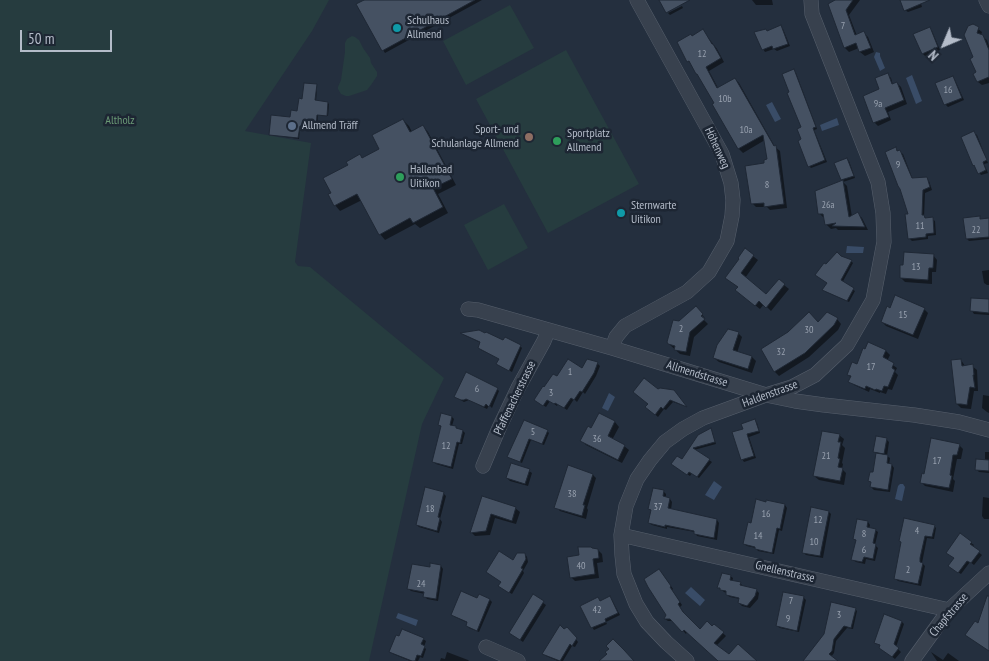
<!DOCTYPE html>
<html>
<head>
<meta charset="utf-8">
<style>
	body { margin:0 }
	#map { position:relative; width:989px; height:661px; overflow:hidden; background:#242f3e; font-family:"PT Sans Narrow",sans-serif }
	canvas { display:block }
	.north { position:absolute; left:919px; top:20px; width:50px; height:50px; -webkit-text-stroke:4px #1d2633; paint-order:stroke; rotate:225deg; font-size:14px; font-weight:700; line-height:20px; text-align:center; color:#b4bcc9 }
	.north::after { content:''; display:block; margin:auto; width:18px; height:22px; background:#b4bcc9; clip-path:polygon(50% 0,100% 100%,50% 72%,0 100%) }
	.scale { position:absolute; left:20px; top:30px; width:92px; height:22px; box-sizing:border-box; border:2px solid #b4bcc9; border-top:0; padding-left:6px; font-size:15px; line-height:18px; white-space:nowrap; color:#b4bcc9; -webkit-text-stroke:4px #1d2633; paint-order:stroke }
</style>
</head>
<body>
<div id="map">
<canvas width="989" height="661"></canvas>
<div class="north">N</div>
<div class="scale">50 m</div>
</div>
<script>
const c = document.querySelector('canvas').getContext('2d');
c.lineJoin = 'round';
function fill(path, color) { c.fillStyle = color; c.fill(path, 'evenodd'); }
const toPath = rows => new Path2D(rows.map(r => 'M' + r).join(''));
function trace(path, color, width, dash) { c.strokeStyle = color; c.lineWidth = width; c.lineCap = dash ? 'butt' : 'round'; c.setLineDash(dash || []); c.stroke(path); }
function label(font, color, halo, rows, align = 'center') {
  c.font = font + ' "PT Sans Narrow",sans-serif'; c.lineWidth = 5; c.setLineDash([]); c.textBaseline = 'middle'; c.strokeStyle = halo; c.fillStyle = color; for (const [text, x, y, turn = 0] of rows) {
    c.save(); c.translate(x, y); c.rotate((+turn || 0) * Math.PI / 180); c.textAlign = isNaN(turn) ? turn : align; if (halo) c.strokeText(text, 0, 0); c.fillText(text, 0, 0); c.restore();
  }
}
fill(toPath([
	[0,0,329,0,312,31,245,131,311,143,295,262,298,266,310,267,444,378,422,424,369,661,0,661],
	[510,5,534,48,466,85,443,41],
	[352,36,355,37,359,40,363,48,370,58,371,63,377,72,377,76,371,85,367,90,349,96,346,96,341,94,338,89,338,87,341,80,345,52,345,43,347,39],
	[566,50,639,184,548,233,476,99],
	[504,204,528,248,488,270,464,225]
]), '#263c3f');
fill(toPath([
	[876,52,880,53,880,56,885,68,880,71,874,57],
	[912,75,922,101,916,104,906,78],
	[772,102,781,119,775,122,766,105],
	[837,118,839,125,822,131,820,125],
	[847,246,864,247,863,253,846,253],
	[609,393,615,397,608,411,602,408],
	[714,481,722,487,714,500,705,495],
	[900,484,903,484,905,487,902,501,895,499,898,486],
	[691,587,705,600,700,606,685,593],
	[398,613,418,620,416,626,396,618]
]), '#394c67');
fill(toPath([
	[366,0,482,0,385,53,383,50],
	[752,0,772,0,773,5,756,5],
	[840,0,860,0,849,15,857,36,864,33,868,37,874,52,865,56,860,52,859,48,849,52,845,48],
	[901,0,920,0,922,7,908,12,905,10],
	[682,6,683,8,670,15,668,13],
	[973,25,982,32,981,35,987,40,989,46,989,83,982,85,978,82,975,58],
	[781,27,783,29,790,46,777,51,774,49,765,52,763,49],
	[929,28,932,31,940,50,925,56,923,54],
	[703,31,717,49,724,62,709,71,718,88,735,79,739,83,775,147,780,151,787,208,770,210,767,207,756,207,752,203,766,164,768,160,765,140,743,153,739,149,716,104,692,65,688,61,692,37],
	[794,71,796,73,817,129,814,130,827,162,811,168,809,166,803,140,803,128],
	[887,74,891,78,893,85,897,83,901,87,907,104,888,112,891,120,878,126,874,122,881,90],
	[952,77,955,80,964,100,948,107,945,104],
	[316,85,317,87,316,102,328,103,329,104,328,116,318,115,317,128,300,126,299,139,271,135,270,134,298,113,303,100],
	[403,120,409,126,412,132,423,126,428,132,456,185,438,194,448,213,420,228,415,224,385,240,380,234,362,200,340,211,335,205,333,193,350,166,360,156,363,159,380,149],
	[974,133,977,135,988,163,984,164,988,173,981,175,974,165,962,137],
	[895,149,903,154,913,180,926,179,929,181,932,190,925,193,924,217,927,219,932,219,935,221,936,235,928,236,928,239,912,241,909,238,910,215],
	[847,159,849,161,855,178,843,182,847,186,852,217,858,214,862,218,868,230,838,230,836,228,831,229,826,224,824,218,820,214,817,192,843,182,842,180],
	'617.5 213a4.5 4.5 0 1 1 9 0a4.5 4.5 0 1 1-9 0Z',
	[979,218,982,220,989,220,989,239,969,241,967,239],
	[745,250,758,260,745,278,766,295,779,281,789,289,771,311,764,304,760,309,741,294,739,288,731,282],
	[933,255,937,260,936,272,932,272,932,284,905,282,901,278],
	[841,257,851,261,853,263,842,283,855,291,849,302,826,292,828,283,827,266],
	[989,270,989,285,987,285,984,283,982,271],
	[989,299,989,315,974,314,972,311],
	[696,308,706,319,697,311,696,312,708,324,694,337,690,356,680,354,669,344,679,323],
	[924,309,928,313,918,339,886,326,882,322],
	[837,319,841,324,838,330,809,357,779,376,775,372,763,349,818,324],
	[738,333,742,337,737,353,752,357,756,361,752,373,719,362,714,358],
	[464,335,520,346,522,348,512,372,497,364,500,359,481,350,479,348,481,343],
	[868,344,886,351,890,355,887,361,897,368,895,372,898,375,892,390,888,389,886,394,880,392,880,393,870,389,869,392,854,385,850,381,851,378,848,374,857,365],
	[961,360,965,366,972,366,977,370,978,391,974,391,971,409,961,408,957,404],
	[597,363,600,366,596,376,585,394,583,392,577,402,574,399,567,410,558,404,557,406,550,401,546,407,538,402,545,389,558,378],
	[497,389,499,391,492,408,489,405,487,409,469,400,464,402,455,397],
	[676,394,687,407,673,402,666,410,664,409,658,417,649,409],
	[983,395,989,396,989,413,987,412,982,408],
	[599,415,615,422,619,427,612,440,624,446,629,450,622,463,586,445,582,441,592,430],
	[452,417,454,419,452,426,463,431,465,433,462,444,459,444,453,469,436,464,434,462,442,428,439,425],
	[524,421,547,431,549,433,544,445,531,440,522,463,511,458],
	[755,421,757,423,760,433,749,437,756,458,744,462,742,459,744,430],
	[710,430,712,432,716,444,694,450,712,462,699,478,692,473,690,476,675,466,683,461,699,436],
	[839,435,844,439,842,445,845,448,842,463,843,464,842,469,846,473,844,485,819,480,814,476],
	[886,439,889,442,887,456,890,458,889,465,892,465,894,468,890,492,874,490,871,487,872,483,870,481,874,474,877,454,875,451],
	[959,445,963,449,961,459,957,459,953,479,955,481,953,492,925,486,921,482,925,475],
	[985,452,989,452,989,473,979,472,976,469,985,461],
	[529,471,532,473,528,486,510,481,507,478],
	[593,475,596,478,587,508,588,510,586,519,560,511,556,507],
	[664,492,666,494,666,498,670,499,672,502,671,510,717,520,719,523,717,540,697,536,695,532,667,527,667,529,652,525,649,523,652,511,649,509],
	[443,493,446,496,440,519,442,522,439,533,419,527,417,525],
	[482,497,515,508,520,512,516,524,495,518,490,535,475,536,471,532],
	[983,497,989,498,989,519,984,519,982,516],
	[785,505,787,508,782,531,779,530,774,554,758,551,756,548,747,546,744,544],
	[829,512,831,514,823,558,806,555,803,552],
	[868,522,870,525,869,529,875,530,878,532,875,545,878,548,875,561,866,559,865,564,856,562,853,560,857,541,854,539],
	[934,526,936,528,934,539,927,538,922,563,925,566,921,586,898,581,895,578,902,543],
	[971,543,974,545,972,547,982,555,974,565,970,562,961,574,952,568,955,558],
	[598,550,602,554,603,562,597,563,599,578,575,581,571,577],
	[525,554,527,557,528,562,523,571,524,573,512,594,502,588,502,582,514,561],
	[431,565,441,566,443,569,438,601,427,599,425,596,425,594,411,591,409,589,431,568],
	[662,573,673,589,672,590,682,605,680,607,686,616,700,631,712,628,714,625,726,636,716,646,729,656,755,661,719,661,687,632,686,634,674,621,668,621,665,619,667,615],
	[730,576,733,578,732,582,740,583,743,586,757,591,759,593,758,599,750,608,742,606,739,603,740,599,730,597,727,595,727,593,724,592,719,587],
	[533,596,546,605,523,642,510,633],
	[803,597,806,600,799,632,780,628,777,626],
	[610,598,612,600,620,615,606,622,607,624,594,630,592,627,598,599,600,601],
	[478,600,490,600,492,602,479,632,469,628,467,626,468,623,455,617,453,615],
	[855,609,857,611,853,629,847,628,836,641,834,653,831,657,836,661,810,661],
	[902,622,904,624,896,647,901,652,895,659,883,650,881,646,875,642],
	[567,628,578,642,575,647,572,646,563,661,558,661,546,656,544,654],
	[423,639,426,641,424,647,426,649,423,658,420,657,418,661,410,661,393,654,390,652],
	[447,652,468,660,469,661,440,661,441,658,445,659],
	[931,652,943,660,948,653,959,661,937,661]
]), '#0007');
const building = toPath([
	[364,0,475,0,382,51,356,4,364,0],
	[659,0,690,0,666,13,659,0],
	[835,0,853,0,846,10,855,35,864,31,871,48,859,52,856,43,844,48,828,4,835,0],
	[900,0,930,0,904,11,900,0],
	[973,24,979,27,977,33,983,35,989,50,989,77,977,82,973,74,976,72,970,59,973,57,964,35,968,26,973,24],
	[781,25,788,44,773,49,772,46,762,50,754,32,766,29,767,31,781,25],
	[930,27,938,47,922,54,913,34,930,27],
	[703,29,712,44,713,44,721,58,706,67,717,88,735,78,774,146,776,145,784,204,764,207,764,203,751,204,745,166,764,163,764,160,767,159,763,135,738,149,712,104,714,103,697,74,696,74,689,61,687,62,677,42,691,34,692,36,703,29],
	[794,69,816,127,813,128,825,160,808,167,798,141,801,139,797,129,801,127,787,93,789,92,782,74,794,69],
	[888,73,892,84,897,82,904,100,885,108,889,117,873,123,863,96,879,89,875,78,888,73],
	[953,76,962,98,944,105,935,83,953,76],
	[304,83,317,84,315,100,328,102,327,116,317,115,316,128,300,126,298,138,269,135,271,115,290,117,291,110,297,111,299,98,302,99,304,83],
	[403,119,410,132,423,125,452,179,433,188,443,207,413,223,410,218,379,235,357,194,334,206,328,194,331,193,323,178,348,165,346,162,360,154,362,158,379,149,372,135,403,119],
	[974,131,987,160,983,162,986,170,978,174,974,165,973,166,961,137,974,131],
	[896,147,897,151,900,150,912,178,927,177,930,187,923,190,922,215,924,215,925,218,933,217,934,233,926,234,926,237,908,239,905,214,908,214,900,189,898,186,885,152,896,147],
	[847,158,854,176,841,180,834,163,847,158],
	[843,180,849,217,858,212,865,227,832,226,836,223,825,225,823,214,818,214,815,191,843,180],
	'616 212a5 5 0 1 1 10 0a5 5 0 1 1-10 0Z',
	[980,216,980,219,989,218,989,237,966,239,963,218,980,216],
	[745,248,754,255,741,273,766,294,779,279,785,284,766,308,759,301,755,306,735,290,738,287,725,278,739,259,738,258,745,248],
	[837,252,841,256,852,260,841,280,854,288,847,301,822,290,827,283,815,275,824,263,826,264,837,252],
	[904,252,934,254,933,268,929,268,928,280,900,278,900,265,903,265,904,252],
	[895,295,925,308,913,335,881,322,887,306,890,308,895,295],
	[971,298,989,299,989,313,970,311,971,298],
	[696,306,703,314,701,316,705,319,690,332,686,352,674,350,675,346,668,344,667,342,673,320,679,321,696,306],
	[809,312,818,322,827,312,838,318,834,325,805,353,774,372,761,349,788,332,809,312],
	[728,329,739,332,733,350,752,356,748,369,713,358,717,345,728,329],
	[479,330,485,333,486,332,503,340,505,337,521,345,509,371,496,364,499,359,478,348,480,342,460,333,479,330],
	[868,342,886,350,883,357,894,363,892,368,895,370,888,387,884,386,882,391,876,389,875,390,866,386,865,389,848,382,851,376,847,375,852,362,857,364,863,348,865,349,868,342],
	[568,359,582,368,587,359,598,362,594,373,582,392,580,391,574,400,571,398,564,408,555,403,554,404,547,400,543,406,534,400,543,386,544,387,553,374,557,376,568,359],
	[961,359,962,366,973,364,974,375,973,375,975,388,970,387,967,405,961,404,956,404,951,360,961,359],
	[466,372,498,388,489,407,486,404,484,407,466,399,464,400,461,400,454,397,466,372],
	[644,378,658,389,660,388,674,390,687,407,670,400,663,409,661,407,655,415,645,407,648,404,633,392,644,378],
	[441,413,452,416,450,425,456,426,456,428,463,430,460,443,457,442,451,467,432,462,441,426,438,425,441,413],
	[599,413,615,421,608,436,625,445,618,460,580,441,588,426,591,428,599,413],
	[755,419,759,431,747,434,754,456,741,460,732,432,743,429,741,424,755,419],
	[524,420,548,430,542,444,529,439,520,462,507,457,524,420],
	[711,428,715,442,693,448,710,459,697,477,689,472,687,475,671,464,677,456,682,459,698,435,711,428],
	[822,431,840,434,838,442,841,442,838,458,840,459,838,467,843,468,840,481,813,476,822,431],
	[876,436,887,438,884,454,873,452,876,436],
	[931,438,960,444,957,455,953,455,950,475,952,476,949,488,920,483,922,473,924,474,931,438],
	[876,453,888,455,887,463,892,464,888,490,870,487,871,482,868,481,870,472,873,472,876,453],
	[976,459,989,460,989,471,975,470,976,459],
	[511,463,530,469,525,484,506,478,511,463],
	[568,465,593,474,583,505,585,505,582,516,554,508,568,465],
	[425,487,444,492,438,517,440,518,437,531,416,525,425,487],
	[653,488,664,490,663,496,670,498,668,508,717,519,714,538,694,534,694,531,665,525,665,527,648,523,651,510,648,509,653,488],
	[482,496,516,507,512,521,491,514,486,531,470,533,482,496],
	[756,499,766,502,766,500,785,504,780,529,777,528,772,553,755,549,755,547,743,544,748,522,751,523,756,499],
	[811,507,829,511,820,556,802,553,811,507],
	[904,518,935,525,932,537,925,536,920,558,920,562,923,563,918,584,894,579,901,542,899,541,904,518],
	[857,519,868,521,867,527,876,529,873,543,876,544,873,559,864,557,862,562,851,560,856,540,853,539,857,519],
	[960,533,972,542,970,544,980,551,971,563,967,561,958,573,948,566,954,558,946,553,960,533],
	[578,547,591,547,592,548,598,549,599,558,593,559,595,574,570,578,567,557,579,555,578,547],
	[499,551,513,560,517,553,525,553,526,559,521,568,523,569,509,593,498,586,501,582,486,572,499,551],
	[430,563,441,565,436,599,423,597,424,592,407,589,412,564,430,567,430,563],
	[659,569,671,586,670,587,680,602,678,604,683,612,700,629,707,621,712,626,714,624,724,632,714,643,729,654,738,644,757,661,718,661,684,630,682,632,670,619,664,619,666,615,648,587,644,579,659,569],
	[722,573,731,575,730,580,741,582,740,585,757,589,755,596,747,606,738,603,739,598,726,595,726,591,720,590,720,588,717,588,722,573],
	[461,591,477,598,479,594,490,599,477,631,466,626,467,622,451,615,461,591],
	[783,592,804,596,797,631,776,626,783,592],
	[533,594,544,601,520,640,509,633,533,594],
	[610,596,618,613,605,619,606,622,591,628,580,606,598,597,600,601,610,596],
	[987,596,989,596,989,651,965,635,975,621,978,623,987,596],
	[831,602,856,608,851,628,844,626,834,639,832,651,829,654,838,661,803,661,824,634,831,602],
	[884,614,902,621,894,644,899,648,892,657,879,648,880,645,874,643,884,614],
	[560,625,564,629,567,627,577,638,572,646,570,644,560,661,542,654,560,625],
	[402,629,424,638,421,644,425,646,421,656,417,655,415,661,412,661,389,652,396,635,399,636,402,629],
	[613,639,624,650,634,661,599,661,607,654,605,652,609,649,606,646,613,639]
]);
fill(building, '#455162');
trace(building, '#1f2835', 1);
const street = toPath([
	[986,0,989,6],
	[468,309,478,310,612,348,766,395,795,401,824,405,914,415,959,422,989,430],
	[612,348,616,337,625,326,687,292,709,272,727,241,732,216,733,200,731,183,722,154,637,0],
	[483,466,499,428,518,388,544,341,548,331],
	[621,535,949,610],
	[486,647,518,661],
	[687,661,666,642,647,622,636,604,624,574,622,555,621,535,626,506,637,479,650,460,665,442,683,429,703,418,766,395,792,387,815,375,847,345,873,300,884,242,883,213,878,182,812,14,811,0],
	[912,661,949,610,989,573]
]);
trace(street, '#565f6c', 15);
trace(street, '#38414e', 14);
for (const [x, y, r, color] of [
	[397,28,5,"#0f9aa8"],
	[292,126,5,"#5c6f8a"],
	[529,137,5,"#8d6e63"],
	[557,141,5,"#2e9e5b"],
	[400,177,5,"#2e9e5b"],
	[621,213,5,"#0f9aa8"]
]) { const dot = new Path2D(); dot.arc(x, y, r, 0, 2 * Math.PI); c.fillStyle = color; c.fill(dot); trace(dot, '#1d2633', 2); }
label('10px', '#98a1af', null, [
	["7",843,26],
	["12",702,54],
	["16",948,90],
	["10b",725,99],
	["9a",878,104],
	["10a",746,130],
	["9",898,165],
	["8",767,185],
	["26a",828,205],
	["11",920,226],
	["22",976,230],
	["13",916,267],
	["15",903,315],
	["2",681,329],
	["30",809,330],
	["32",781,352],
	["17",871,367],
	["1",570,372],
	["6",477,389],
	["3",551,393],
	["5",533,432],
	["36",597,439],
	["12",446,446],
	["21",826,456],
	["17",937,461],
	["38",572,494],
	["37",658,507],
	["18",430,509],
	["16",766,514],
	["12",818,520],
	["4",917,531],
	["8",864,534],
	["14",758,536],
	["10",814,542],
	["6",864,550],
	["40",581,566],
	["2",908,570],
	["24",421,584],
	["7",791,601],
	["42",597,610],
	["3",839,615],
	["9",788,619]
]);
label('12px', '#b4bcc9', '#1d2633', [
	["Schulhaus",407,21],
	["Allmend",407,35],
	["Allmend Träff",302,126],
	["Sport- und",519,130,"right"],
	["Schulanlage Allmend",519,144,"right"],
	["Sportplatz",567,134],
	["Allmend",567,148],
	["Hallenbad",410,170],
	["Uitikon",410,184],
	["Sternwarte",631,206],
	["Uitikon",631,220]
], 'left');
label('12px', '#6b9a76', '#1d2633', [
	["Altholz",120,121]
]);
label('12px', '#b4bcc9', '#1d2633', [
	["Höhenweg",717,148,65],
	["Allmendstrasse",697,374,17],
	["Haldenstrasse",770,394,-20],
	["Pfaffenacherstrasse",515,398,-64],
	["Gnellenstrasse",785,572,13],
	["Chapfstrasse",949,615,-50]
]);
</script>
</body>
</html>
